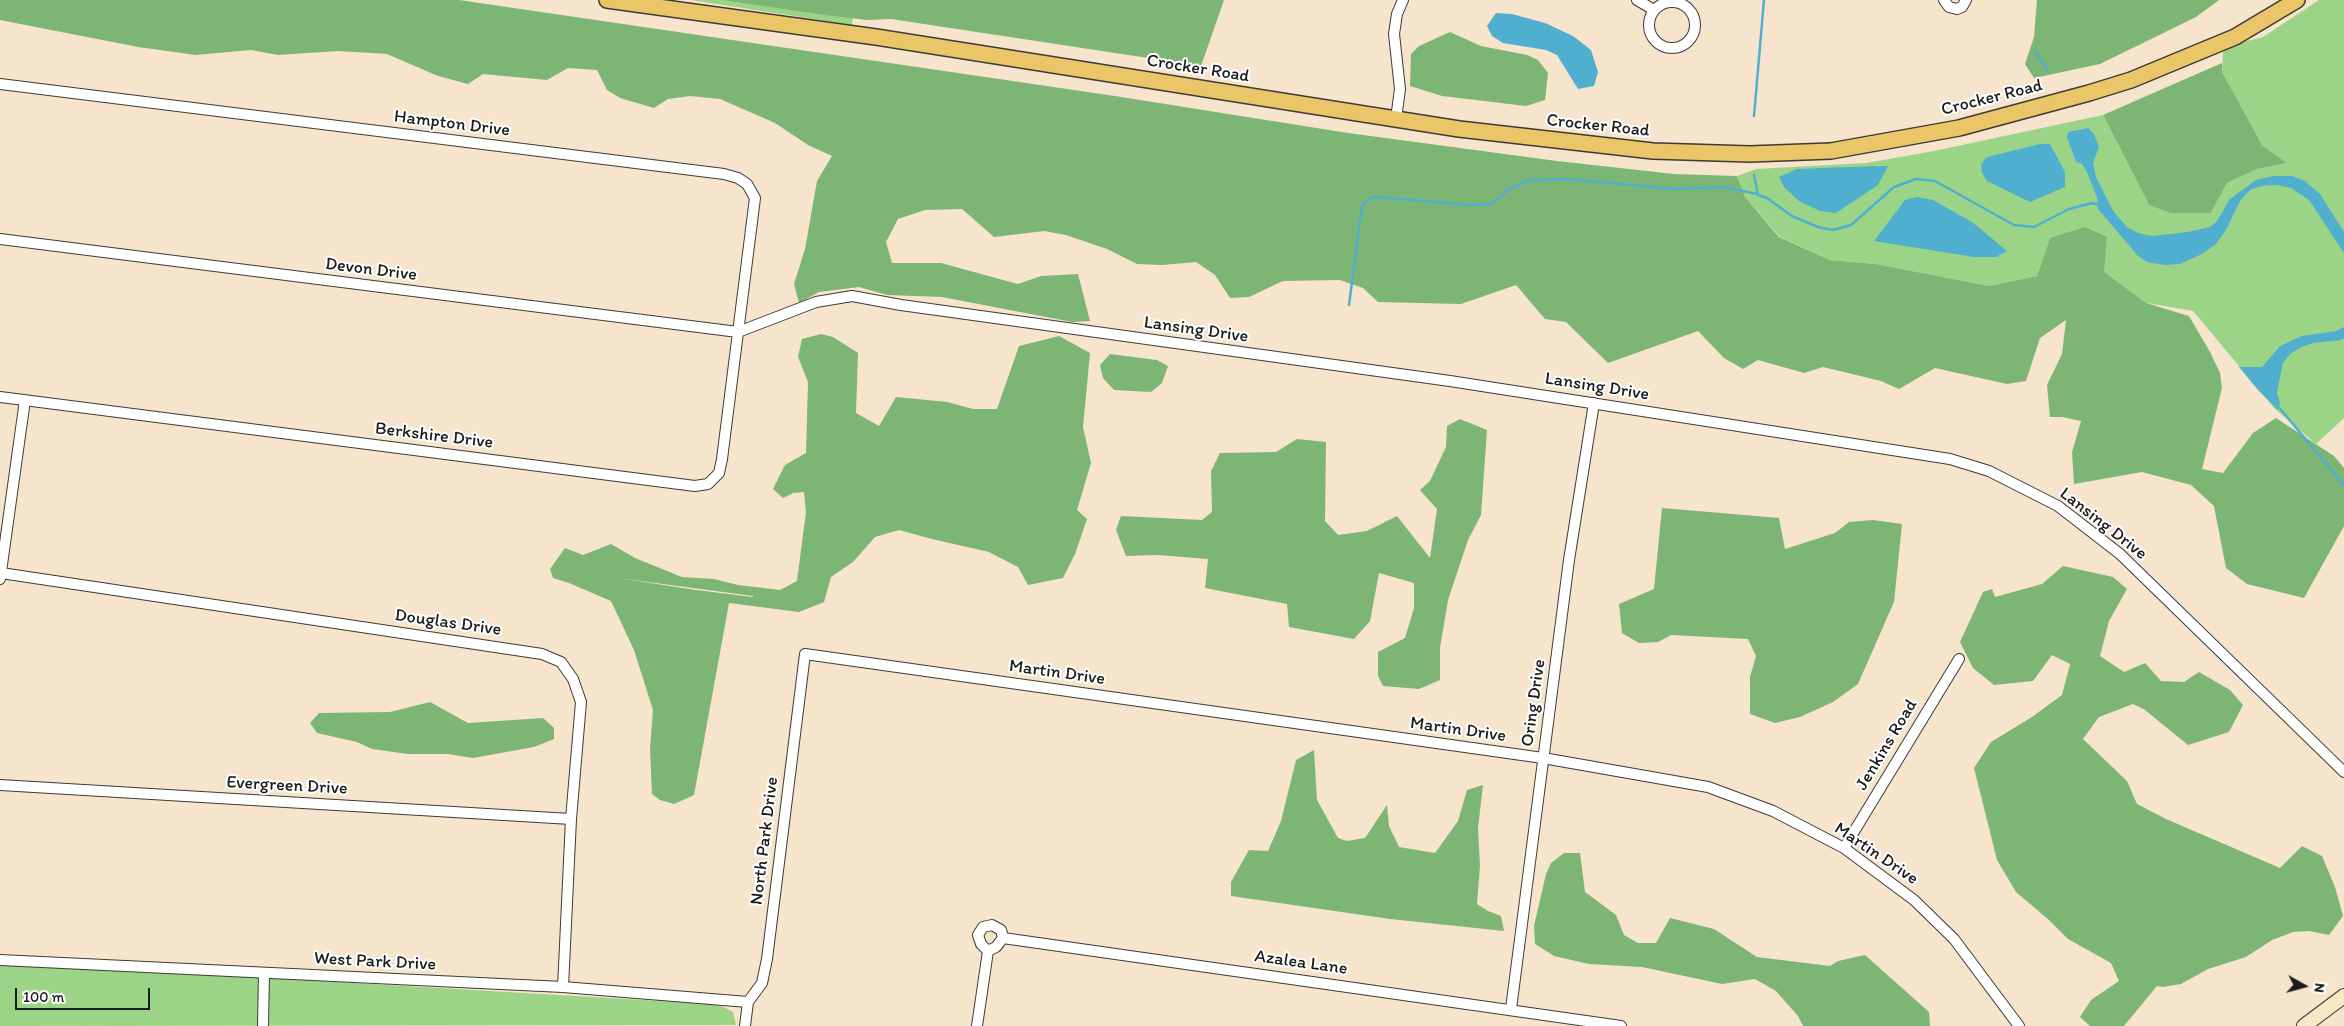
<!DOCTYPE html>
<html>
<head>
<meta charset="utf-8">
<style>
	body { margin:0 }
	#map { position:relative; width:2344px; height:1026px; overflow:hidden; background:#f6e4cd; font-family:Itim,sans-serif }
	canvas { display:block }
	.north { position:absolute; left:2279px; top:961px; width:50px; height:50px; -webkit-text-stroke:4px #fff; paint-order:stroke; rotate:97deg; font-size:14px; font-weight:700; line-height:20px; text-align:center; color:#1c1c1c }
	.north::after { content:''; display:block; margin:auto; width:18px; height:22px; background:#1c1c1c; clip-path:polygon(50% 0,100% 100%,50% 72%,0 100%) }
	.scale { position:absolute; left:15px; top:988px; width:135px; height:22px; box-sizing:border-box; border:2px solid #1c1c1c; border-top:0; padding-left:6px; font-size:15px; line-height:18px; white-space:nowrap; color:#1c1c1c; -webkit-text-stroke:4px #fff; paint-order:stroke }
</style>
</head>
<body>
<div id="map">
<canvas width="2344" height="1026"></canvas>
<div class="north">N</div>
<div class="scale">100 m</div>
</div>
<script>
const c = document.querySelector('canvas').getContext('2d');
c.lineJoin = 'round';
function fill(path, color) { c.fillStyle = color; c.fill(path, 'evenodd'); }
const toPath = rows => new Path2D(rows.map(r => 'M' + r).join(''));
function trace(path, color, width, dash) { c.strokeStyle = color; c.lineWidth = width; c.lineCap = dash ? 'butt' : 'round'; c.setLineDash(dash || []); c.stroke(path); }
function label(font, color, halo, rows, align = 'center') {
  c.font = font + ' Itim,sans-serif'; c.lineWidth = 4; c.setLineDash([]); c.textBaseline = 'middle'; c.strokeStyle = halo; c.fillStyle = color; for (const [text, x, y, turn = 0] of rows) {
    c.save(); c.translate(x, y); c.rotate((+turn || 0) * Math.PI / 180); c.textAlign = isNaN(turn) ? turn : align; if (halo) c.strokeText(text, 0, 0); c.fillText(text, 0, 0); c.restore();
  }
}
fill(toPath([
	[691,0,868,0,853,17,852,25],
	[2319,0,2344,0,2344,418,2316,444,2274,408,2193,311,2146,303,2103,272,2107,237,2050,238,2037,276,1989,286,1876,264,1830,260,1780,237,1745,197,1737,176,1756,169,1866,163,1934,151,2103,115,2149,205,2211,213,2227,183,2257,169,2287,163,2262,145,2247,119,2222,72,2223,52,2239,43,2263,37],
	[0,965,304,980,711,1004,724,1007,733,1012,736,1025,0,1026]
]), '#9cd487');
fill(toPath([
	[0,0,459,0,1115,96,1348,133,1557,161,1674,174,1737,176,1745,197,1779,237,1830,260,1876,264,1989,286,2037,276,2050,238,2085,227,2107,237,2104,272,2146,303,2189,316,2210,352,2220,373,2222,388,2202,469,2223,473,2253,433,2276,418,2334,456,2344,468,2344,526,2304,598,2247,584,2226,568,2214,506,2191,485,2142,472,2074,484,2072,452,2081,421,2062,417,2050,417,2047,385,2062,354,2066,320,2040,338,2026,381,2007,384,1935,368,1899,389,1881,381,1823,367,1804,373,1758,360,1743,369,1724,358,1698,331,1608,363,1566,322,1545,319,1516,285,1461,304,1378,302,1363,288,1340,280,1283,281,1249,297,1230,298,1215,275,1196,262,1162,265,1137,264,1107,249,1066,235,1044,231,994,237,962,209,925,210,898,219,886,242,892,263,941,263,1018,284,1041,276,1078,274,1090,321,1072,322,942,297,887,295,859,287,819,292,799,303,794,284,805,249,817,181,832,156,808,145,775,123,720,99,690,96,668,99,654,108,620,98,607,90,597,70,568,68,547,80,483,74,468,84,438,76,387,54,338,51,278,55,251,50,196,55,138,47,0,20],
	[723,0,1224,0,1201,66,891,19,867,20,825,15],
	[2037,0,2219,0,2196,17,2100,64,2034,78,2025,64,2034,37],
	[1450,32,1481,46,1527,55,1538,60,1548,73,1545,100,1526,106,1442,96,1410,86,1411,54,1419,46],
	[2222,63,2222,72,2262,145,2287,163,2257,169,2227,183,2211,213,2171,213,2149,205,2103,115],
	[821,334,833,337,858,353,856,413,879,426,896,397,947,402,973,409,997,409,1019,346,1059,336,1090,353,1083,427,1091,463,1077,510,1087,519,1075,554,1063,578,1028,585,1018,567,989,552,932,539,899,530,875,537,853,562,831,577,824,602,799,612,729,603,694,795,674,804,660,800,652,794,650,749,653,710,634,650,611,601,569,583,553,578,550,569,565,548,583,555,611,544,635,558,682,577,714,579,738,585,780,590,797,581,806,512,804,492,793,493,783,498,773,489,785,465,806,453,808,382,798,357,802,339],
	[618,578,753,596,753,597,696,590],
	[1110,354,1157,360,1168,366,1162,383,1151,392,1114,390,1103,378,1100,365],
	[1460,419,1487,430,1481,515,1468,540,1448,600,1440,648,1440,680,1419,689,1383,686,1378,676,1378,652,1405,638,1414,608,1414,583,1379,573,1370,621,1354,639,1289,627,1287,604,1205,588,1208,559,1158,555,1126,556,1116,530,1121,516,1202,520,1212,512,1211,471,1220,453,1276,452,1297,439,1326,442,1325,521,1338,535,1367,531,1397,516,1430,558,1437,509,1420,490,1430,481,1446,447,1447,426],
	[1662,508,1779,518,1785,549,1835,533,1849,522,1873,520,1902,524,1894,602,1858,684,1833,702,1800,717,1775,723,1750,714,1750,677,1756,656,1748,639,1671,635,1658,642,1639,643,1622,633,1619,604,1654,589],
	[2063,566,2113,577,2127,589,2109,621,2100,656,2124,672,2145,663,2161,681,2184,682,2199,672,2230,690,2243,705,2229,732,2188,745,2145,710,2133,704,2099,717,2083,739,2127,781,2137,804,2166,819,2280,868,2302,846,2322,856,2335,887,2343,916,2329,935,2309,931,2293,932,2272,940,2246,957,2208,969,2181,984,2163,987,2157,986,2124,1026,2090,1026,2080,1017,2091,1000,2119,981,2111,963,2068,939,2049,920,2016,892,1997,860,1974,768,1991,742,2032,717,2062,695,2070,664,2052,655,2033,681,1994,685,1973,668,1960,642,1983,592,1992,589,1995,597,2042,584],
	[430,702,468,723,543,718,554,728,554,739,534,747,473,758,448,754,408,754,372,749,357,742,317,733,310,723,319,713,390,712],
	[1314,750,1317,800,1338,838,1347,841,1365,838,1387,805,1389,826,1399,847,1435,853,1458,821,1467,790,1483,785,1478,828,1480,866,1477,904,1488,911,1501,916,1504,931,1390,919,1231,896,1231,882,1249,850,1268,851,1281,821,1296,760],
	[1564,853,1580,853,1585,892,1616,915,1624,935,1638,943,1656,943,1670,918,1714,929,1757,957,1830,966,1838,961,1865,955,1929,1012,1930,1026,1803,1026,1798,1016,1776,991,1755,979,1722,984,1642,967,1589,964,1554,956,1535,944,1534,926,1546,874,1551,863]
]), '#7db674');
fill(toPath([
	[1496,13,1512,14,1545,23,1573,36,1591,50,1598,72,1594,86,1578,89,1557,55,1546,50,1503,43,1492,36,1487,26],
	[2088,128,2094,134,2099,147,2093,163,2096,177,2113,211,2127,227,2138,233,2151,236,2188,232,2210,227,2217,221,2230,199,2256,180,2273,176,2292,176,2305,181,2320,194,2344,232,2344,253,2309,200,2291,188,2277,185,2261,186,2250,190,2240,201,2226,230,2215,245,2202,254,2180,264,2165,265,2147,262,2138,256,2098,209,2097,198,2087,172,2082,164,2076,162,2067,137,2068,132],
	[2040,144,2050,144,2065,172,2065,187,2030,202,1987,181,1982,173,1981,164,1987,157],
	[1874,166,1888,166,1878,185,1836,213,1820,211,1799,201,1784,187,1779,177,1797,169],
	[1917,197,1933,200,1972,222,2007,251,1996,257,1974,257,1874,241,1905,200],
	[2344,327,2344,338,2341,340,2313,343,2301,347,2290,354,2283,363,2277,392,2280,403,2278,410,2258,390,2239,367,2262,367,2280,346,2302,336,2336,331]
]), '#50afcf');
trace(toPath([
	[2035,51,2048,71],
	[1754,116,1764,0],
	[1754,175,1758,195,1767,198,1792,216,1818,227,1833,230,1851,225,1894,187,1916,179,1935,181,2014,225,2034,227,2069,209,2092,203,2100,205],
	[1349,305,1362,206,1368,199,1376,197,1470,205,1492,204,1509,189,1530,180,1568,179,1674,189,1724,187,1757,194],
	[2277,405,2344,485]
]), '#50afcf', 2.5);
const minor = toPath([
	[1637,0,1654,10],
	[1944,0,1949,7,1957,9,1962,7,1966,0],
	'1649 25a23 23 0 1 1 46 0a23 23 0 1 1-46 0Z',
	[0,84,724,174,738,178,747,184,755,198,722,459,719,473,708,484,695,486,0,397],
	[1396,119,1400,89,1394,34,1397,14,1403,0],
	[0,239,738,332,816,302,852,296,901,305,1450,381,1950,459,1989,471,2058,506,2120,554,2344,772],
	[1,573,542,654,561,662,573,679,581,702,571,819,563,987],
	[0,579,25,400],
	[0,785,571,819],
	[1844,848,1959,659],
	[988,951,996,947,1003,938],
	[0,960,563,987,748,1002],
	[1511,1009,1569,560,1594,403],
	[263,1026,264,973],
	[745,1026,748,1002,762,983,767,959,805,654,1543,758,1708,787,1773,811,1844,848,1914,900,1954,939,2019,1026],
	[977,1026,988,951,981,944,978,935,983,927,992,925,1001,930,1003,938,1621,1026]
]);
const secondary = toPath([
	[2304,1026,2344,996]
]);
const primary = toPath([
	[607,0,876,37,1459,129,1653,151,1750,154,1831,151,1959,128,2089,93,2131,80,2235,37,2297,0]
]);
trace(minor, '#3d3a37', 12);
trace(secondary, '#3d3a37', 16);
trace(primary, '#3d3a37', 18);
trace(minor, '#fff', 10);
trace(secondary, '#f7e8c3', 14);
trace(primary, '#ebc669', 15);
label('18px', '#1c1c1c', '#fff', [
	["Crocker Road",1198,69,9],
	["Crocker Road",1992,98,-14],
	["Hampton Drive",452,124,7],
	["Crocker Road",1598,126,6],
	["Devon Drive",371,270,7],
	["Lansing Drive",1196,330,8],
	["Lansing Drive",1597,387,9],
	["Berkshire Drive",434,436,7],
	["Lansing Drive",2103,524,38],
	["Douglas Drive",448,623,8],
	["Martin Drive",1057,673,8],
	["Oring Drive",1534,703,-82],
	["Martin Drive",1458,730,8],
	["Jenkins Road",1887,745,-59],
	["Evergreen Drive",287,786,3],
	["North Park Drive",765,841,-83],
	["Martin Drive",1876,854,34],
	["West Park Drive",375,962,3],
	["Azalea Lane",1301,963,8]
]);
</script>
</body>
</html>
